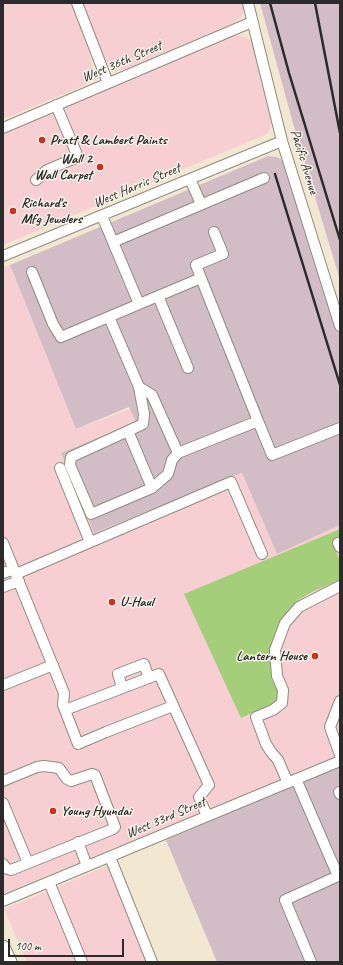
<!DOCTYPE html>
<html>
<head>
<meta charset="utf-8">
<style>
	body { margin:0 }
	#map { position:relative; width:343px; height:965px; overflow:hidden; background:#f2e8d1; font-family:Caveat,sans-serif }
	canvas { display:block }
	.frame { position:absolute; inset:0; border:4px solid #2b2b2b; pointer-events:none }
	.scale { position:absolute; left:8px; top:939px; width:116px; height:18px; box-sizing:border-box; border:2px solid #2b2b2b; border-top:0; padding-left:5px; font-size:12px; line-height:14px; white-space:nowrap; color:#2b2b2b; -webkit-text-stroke:3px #f7f3e8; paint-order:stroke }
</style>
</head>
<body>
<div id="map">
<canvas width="343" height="965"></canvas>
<div class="frame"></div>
<div class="scale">100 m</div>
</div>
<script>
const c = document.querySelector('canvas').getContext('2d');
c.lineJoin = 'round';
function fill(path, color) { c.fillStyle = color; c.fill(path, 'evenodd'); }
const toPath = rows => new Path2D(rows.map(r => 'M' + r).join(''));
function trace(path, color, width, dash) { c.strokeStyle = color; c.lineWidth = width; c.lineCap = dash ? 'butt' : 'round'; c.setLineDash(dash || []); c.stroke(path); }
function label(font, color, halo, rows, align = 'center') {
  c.font = font + ' Caveat,sans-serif'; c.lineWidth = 3; c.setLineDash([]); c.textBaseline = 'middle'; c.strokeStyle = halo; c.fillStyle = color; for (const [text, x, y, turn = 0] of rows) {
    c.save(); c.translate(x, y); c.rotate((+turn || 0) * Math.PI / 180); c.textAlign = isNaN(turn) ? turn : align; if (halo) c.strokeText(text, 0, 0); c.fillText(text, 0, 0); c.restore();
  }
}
fill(toPath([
	[3,3,71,3,89,50,94,74,92,80,88,84,3,119],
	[82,3,244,3,244,8,242,17,234,23,126,69,119,70,110,67,106,62],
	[234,35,246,37,253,42,273,120,270,129,267,134,3,245,3,133],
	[10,265,76,429,130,409,136,422,61,453,94,533,242,473,277,554,340,525,340,755,3,894,3,267],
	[114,863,153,962,27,962,4,909]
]), '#f7cfd3');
fill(toPath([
	[260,3,340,3,340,280,296,134],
	[268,156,276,157,281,159,288,168,340,334,340,525,277,554,242,473,94,533,61,453,136,422,129,407,76,429,10,265],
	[340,766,340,962,217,962,166,840]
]), '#d2bdc7');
fill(toPath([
	[340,529,340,537,332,541,340,561,340,580,312,592,300,599,290,609,282,619,276,632,272,643,280,695,276,702,241,718,184,594]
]), '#a5ce7a');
const minor = toPath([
	[77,3,108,83],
	[248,3,282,141,340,326],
	[3,128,252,22],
	[190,179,201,204],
	[36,180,47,170,78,157,56,105],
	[102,216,113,242,264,178],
	[113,242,139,304],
	[3,256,282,141],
	[32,272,53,324,61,337,201,278,196,265,223,254,214,232],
	[158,296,188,368],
	[109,317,139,387,144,414,143,424,128,431,71,457,70,465,91,514,152,488,128,431],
	[139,387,152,395,178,453,258,421,201,278],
	[258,421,272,455,340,428],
	[60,468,90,542],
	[152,488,168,474,172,460,178,453],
	[3,543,64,693,63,705,78,744,106,732,173,706],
	[340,543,338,543,340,547],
	[3,573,14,569],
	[16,574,231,482,262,554],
	[3,587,19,581],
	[3,685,53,665],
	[122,687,118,674,144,664,149,678],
	[340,701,330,727,340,755],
	[65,710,159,674,209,785,199,797,207,816],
	[296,779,338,876,340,876],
	[3,781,37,767,44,766,59,768,67,779,71,781,92,774,95,775,115,827,113,829,11,870,7,869,3,864],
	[288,783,278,760,271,752,266,744,256,717,273,710,282,703,283,690,277,676,275,650,285,623,299,607,340,586],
	[339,792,340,794],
	[3,803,28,863],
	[78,842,87,866],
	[110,857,152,962],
	[49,882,82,962],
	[3,901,340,761],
	[311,962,285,900,338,876,340,874]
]);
const major = toPath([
	[3,947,10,962]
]);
trace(minor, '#8e8a7e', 12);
trace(major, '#8e8a7e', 15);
trace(minor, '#fff', 10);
trace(major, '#fff', 13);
trace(toPath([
	[270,3,289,73,340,240],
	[315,3,340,133],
	[275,174,340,385]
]), '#2b2b2b', 2.5);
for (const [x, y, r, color] of [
	[42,140,4,"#c8321e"],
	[100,167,4,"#c8321e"],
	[13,211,4,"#c8321e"],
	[112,602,4,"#c8321e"],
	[315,656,4,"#c8321e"],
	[53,811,4,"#c8321e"]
]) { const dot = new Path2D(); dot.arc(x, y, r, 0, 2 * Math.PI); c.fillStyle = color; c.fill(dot); trace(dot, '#f7f3e8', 1.5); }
label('14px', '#2b2b2b', '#f7f3e8', [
	["West 36th Street",122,62,-23],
	["Pacific Avenue",304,162,73],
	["West Harris Street",137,186,-23],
	["West 33rd Street",166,818,-23]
]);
label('bold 14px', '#2b2b2b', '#f7f3e8', [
	["Pratt & Lambert Paints",50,140],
	["Wall 2",92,159,"right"],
	["Wall Carpet",92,175,"right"],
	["Richard's",21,203],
	["Mfg Jewelers",21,219],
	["U-Haul",120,602],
	["Lantern House",307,656,"right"],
	["Young Hyundai",61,811]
], 'left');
</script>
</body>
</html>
